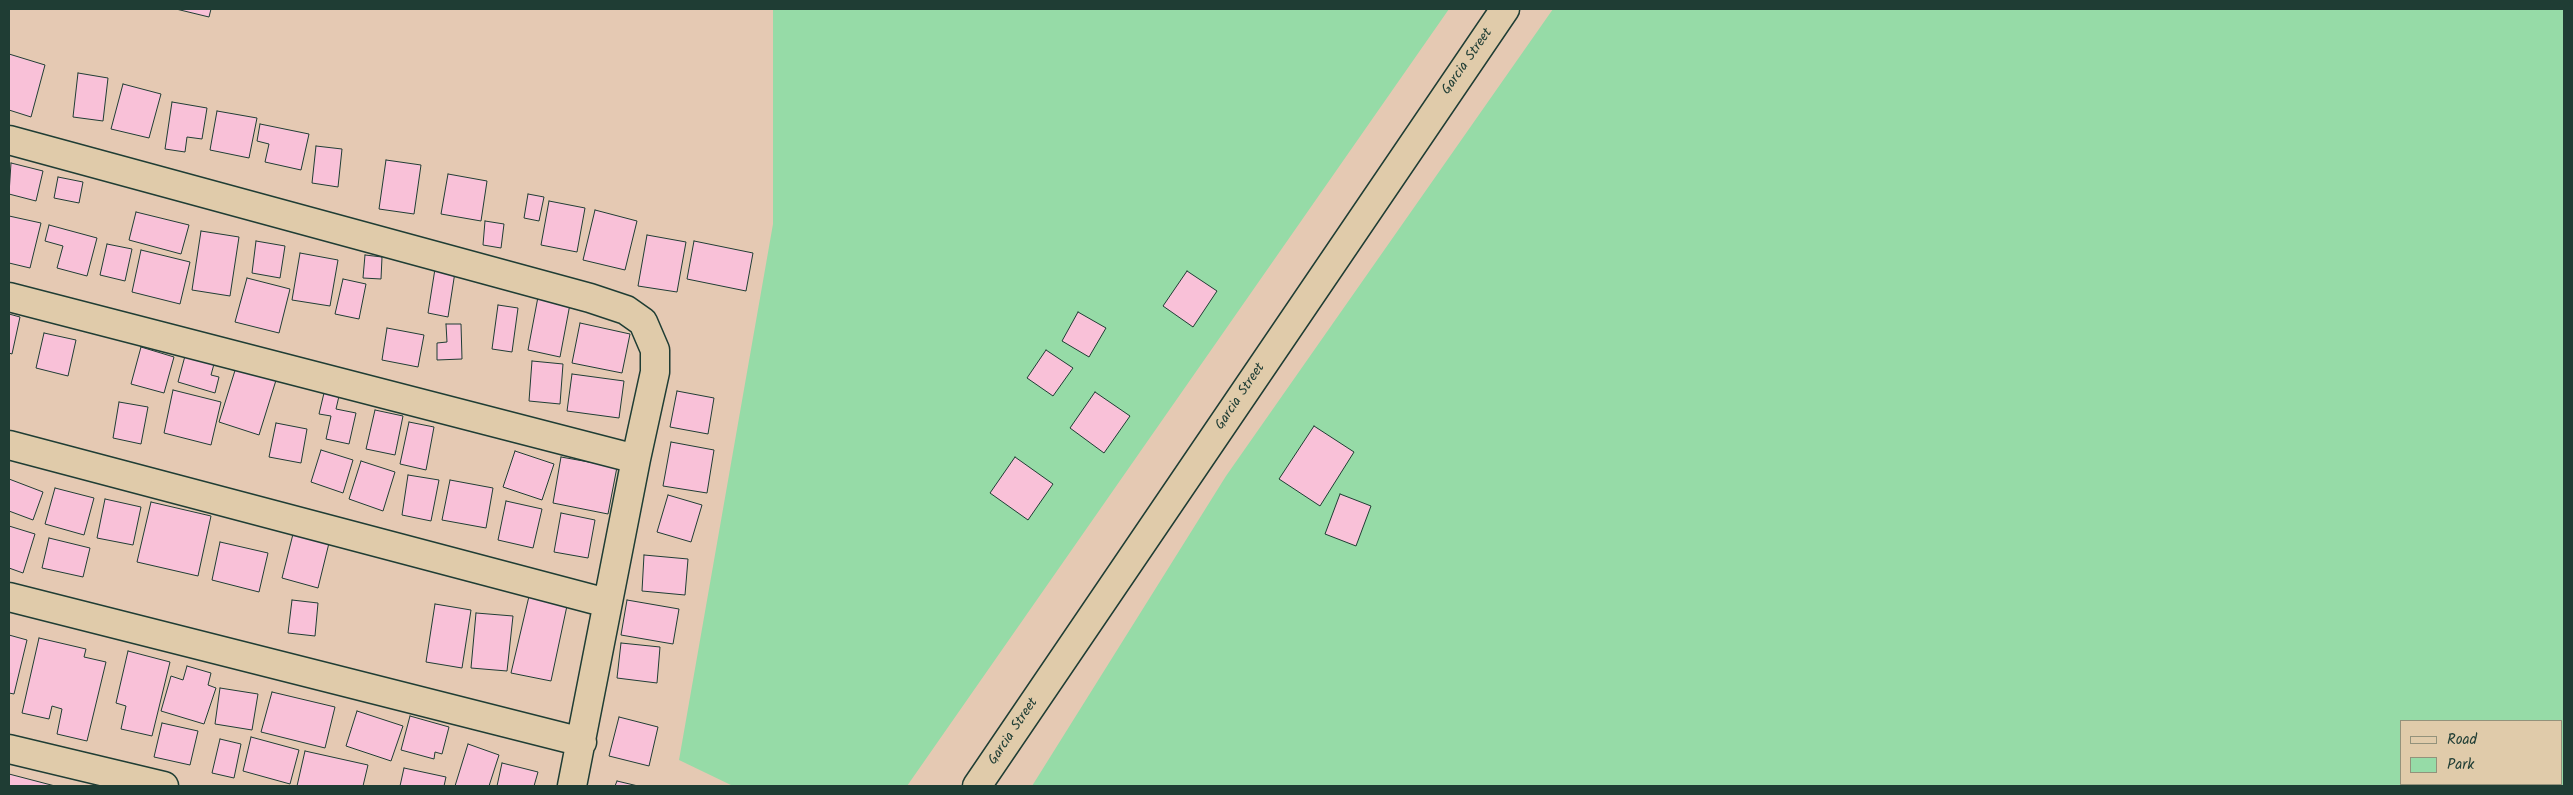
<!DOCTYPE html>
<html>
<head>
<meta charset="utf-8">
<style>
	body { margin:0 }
	#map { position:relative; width:2573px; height:795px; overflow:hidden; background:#e5c9b3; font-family:Kalam,sans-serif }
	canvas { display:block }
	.frame { position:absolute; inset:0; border:10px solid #1f3d34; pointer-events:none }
	.legend { position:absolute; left:2400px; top:720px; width:162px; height:65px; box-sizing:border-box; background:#e0cbaa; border:1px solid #93927b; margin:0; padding:6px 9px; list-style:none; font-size:15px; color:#1f3d34 }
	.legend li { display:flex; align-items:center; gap:10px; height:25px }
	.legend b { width:25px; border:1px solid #93927b }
</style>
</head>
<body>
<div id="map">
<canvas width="2573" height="795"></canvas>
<div class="frame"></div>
<ul class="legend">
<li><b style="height:6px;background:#e0cbaa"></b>Road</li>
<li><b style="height:14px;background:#96dba7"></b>Park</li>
</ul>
</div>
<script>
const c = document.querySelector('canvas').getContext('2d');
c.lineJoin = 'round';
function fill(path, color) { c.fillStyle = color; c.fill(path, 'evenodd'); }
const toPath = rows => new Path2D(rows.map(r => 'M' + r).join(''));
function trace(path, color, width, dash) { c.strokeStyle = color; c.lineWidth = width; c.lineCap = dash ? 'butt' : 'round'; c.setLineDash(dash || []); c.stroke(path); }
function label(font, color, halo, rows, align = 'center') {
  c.font = font + ' Kalam,sans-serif'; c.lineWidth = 5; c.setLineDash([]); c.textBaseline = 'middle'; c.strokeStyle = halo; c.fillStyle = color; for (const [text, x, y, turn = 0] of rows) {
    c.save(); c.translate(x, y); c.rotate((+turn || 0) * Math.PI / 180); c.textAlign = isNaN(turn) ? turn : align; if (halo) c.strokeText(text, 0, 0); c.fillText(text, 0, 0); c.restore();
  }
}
fill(toPath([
	[773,9,1449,9,907,786,733,786,679,760,773,224],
	[1553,9,2564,9,2564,786,1032,786,1226,476],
	[2402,721,2562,721,2562,784,2402,784]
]), '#96dba7');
const building = toPath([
	[176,9,211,9,209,17,176,9],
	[9,54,45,65,31,117,9,110,9,54],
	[78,73,108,78,103,121,73,117,78,73],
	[123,84,161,94,149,138,111,129,123,84],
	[172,102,207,108,202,139,187,137,185,152,165,149,172,102],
	[217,111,257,118,249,158,210,150,217,111],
	[260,124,309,134,301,170,265,162,269,144,257,141,260,124],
	[316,146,342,149,338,187,312,183,316,146],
	[386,160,421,165,414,214,379,209,386,160],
	[11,163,43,171,36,201,9,194,11,163],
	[448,174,487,181,481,221,441,214,448,174],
	[58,177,83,182,79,203,54,198,58,177],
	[528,194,544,197,539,221,524,218,528,194],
	[549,201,585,208,577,252,541,245,549,201],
	[595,210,637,221,625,270,583,260,595,210],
	[136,212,189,225,181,254,129,240,136,212],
	[9,216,41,223,30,268,9,263,9,216],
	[485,221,504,224,501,248,483,245,485,221],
	[49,225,97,238,87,276,57,268,63,246,45,241,49,225],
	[201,231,239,237,230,296,192,290,201,231],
	[647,235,686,242,677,292,638,286,647,235],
	[256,241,285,246,280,278,252,273,256,241],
	[694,241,753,253,746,291,687,279,694,241],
	[107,244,132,249,125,281,100,275,107,244],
	[141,250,190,262,180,304,132,292,141,250],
	[300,253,338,260,330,306,292,300,300,253],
	[365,255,382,257,381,279,363,278,365,255],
	[435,269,455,272,448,317,428,313,435,269],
	[1187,271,1217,291,1193,327,1163,306,1187,271],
	[247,278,290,289,279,333,235,322,247,278],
	[343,279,366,284,359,319,335,314,343,279],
	[538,297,570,304,560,357,528,350,538,297],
	[498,305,518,308,512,352,492,349,498,305],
	[1078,312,1106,328,1089,357,1062,341,1078,312],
	[9,314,20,317,12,354,9,353,9,314],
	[580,323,630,334,622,373,572,363,580,323],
	[446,324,461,324,462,359,437,360,437,343,447,342,446,324],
	[387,328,424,335,418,367,382,360,387,328],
	[44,333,76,340,68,376,36,368,44,333],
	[141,347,174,357,164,393,131,384,141,347],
	[1046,350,1073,368,1053,396,1027,378,1046,350],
	[185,356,214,364,211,375,219,377,215,393,178,382,185,356],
	[532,361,563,364,560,404,529,401,532,361],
	[237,364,277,377,259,435,219,422,237,364],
	[572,374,624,381,619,418,567,411,572,374],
	[173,390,221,402,211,445,164,433,173,390],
	[677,391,714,398,708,434,670,427,677,391],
	[1095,392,1130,416,1104,453,1070,428,1095,392],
	[324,393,339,396,336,409,356,413,349,444,326,439,331,416,319,414,324,393],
	[119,402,148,407,141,444,113,438,119,402],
	[375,410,403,416,395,455,366,449,375,410],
	[409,422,434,427,426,470,400,464,409,422],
	[276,423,307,429,301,463,269,457,276,423],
	[1314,426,1354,452,1320,506,1279,479,1314,426],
	[671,442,714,450,707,493,663,486,671,442],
	[321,450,353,460,343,493,311,482,321,450],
	[515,451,554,464,542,500,503,487,515,451],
	[561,457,617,467,608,514,553,503,561,457],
	[1015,457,1053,484,1028,520,990,493,1015,457],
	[361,461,395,472,383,511,349,499,361,461],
	[408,475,439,480,431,521,402,515,408,475],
	[9,479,43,492,33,520,9,511,9,479],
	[450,480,493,488,486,528,442,520,450,480],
	[55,488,94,498,84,535,45,524,55,488],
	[1340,494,1371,506,1356,546,1325,534,1340,494],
	[668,495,702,505,691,542,657,532,668,495],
	[105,499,141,507,133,545,97,538,105,499],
	[506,501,542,509,533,548,498,540,506,501],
	[151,502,211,516,198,576,137,562,151,502],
	[561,513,595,520,588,558,554,552,561,513],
	[9,526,35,534,23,573,9,568,9,526],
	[293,534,329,543,318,588,282,578,293,534],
	[49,538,90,548,83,577,42,568,49,538],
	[220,542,268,553,259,592,212,580,220,542],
	[644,555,688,559,685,595,642,591,644,555],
	[530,592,568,601,551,681,511,673,530,592],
	[292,600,318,603,315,636,288,633,292,600],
	[627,600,679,609,673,644,621,635,627,600],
	[435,604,471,610,462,668,426,662,435,604],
	[476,613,513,616,507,671,471,668,476,613],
	[9,635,27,640,14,694,9,693,9,635],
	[39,638,86,649,84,657,106,662,87,741,57,734,62,709,52,706,49,719,22,713,39,638],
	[621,643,660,647,657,683,617,678,621,643],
	[128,651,170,662,152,736,121,729,126,706,116,703,128,651],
	[187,666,211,673,208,685,216,688,204,724,161,711,171,676,183,680,187,666],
	[220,688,258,694,252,730,215,724,220,688],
	[272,692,335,707,325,748,261,732,272,692],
	[357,711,403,726,391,761,346,746,357,711],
	[410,716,449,727,442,754,435,752,434,759,401,750,410,716],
	[619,717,658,727,649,766,609,756,619,717],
	[162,723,198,731,190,765,154,757,162,723],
	[251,737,299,750,290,784,243,771,251,737],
	[220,739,241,744,234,778,212,773,220,739],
	[468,744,499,755,489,786,455,786,468,744],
	[305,751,368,765,363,786,297,786,305,751],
	[502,763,538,772,534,786,497,786,502,763],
	[404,768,446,777,444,786,400,786,404,768],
	[9,774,55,786,9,786,9,774],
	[617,781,638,786,615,786,617,781]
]);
fill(building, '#f9c1d8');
trace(building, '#1f3d34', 1);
const street = toPath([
	[9,140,590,298,626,310,643,322,655,350,655,372,636,459,572,786],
	[9,297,636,459],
	[9,445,607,603],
	[9,597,582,742],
	[9,749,164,786]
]);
const secondary = toPath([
	[977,786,1505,9]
]);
trace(street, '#1f3d34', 31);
trace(secondary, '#1f3d34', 31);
trace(street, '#e0cbaa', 28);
trace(secondary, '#e0cbaa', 28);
label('14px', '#1f3d34', '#e0cbaa', [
	["Garcia Street",1468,62,-55],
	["Garcia Street",1241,397,-56],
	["Garcia Street",1014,732,-56]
]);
</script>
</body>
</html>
